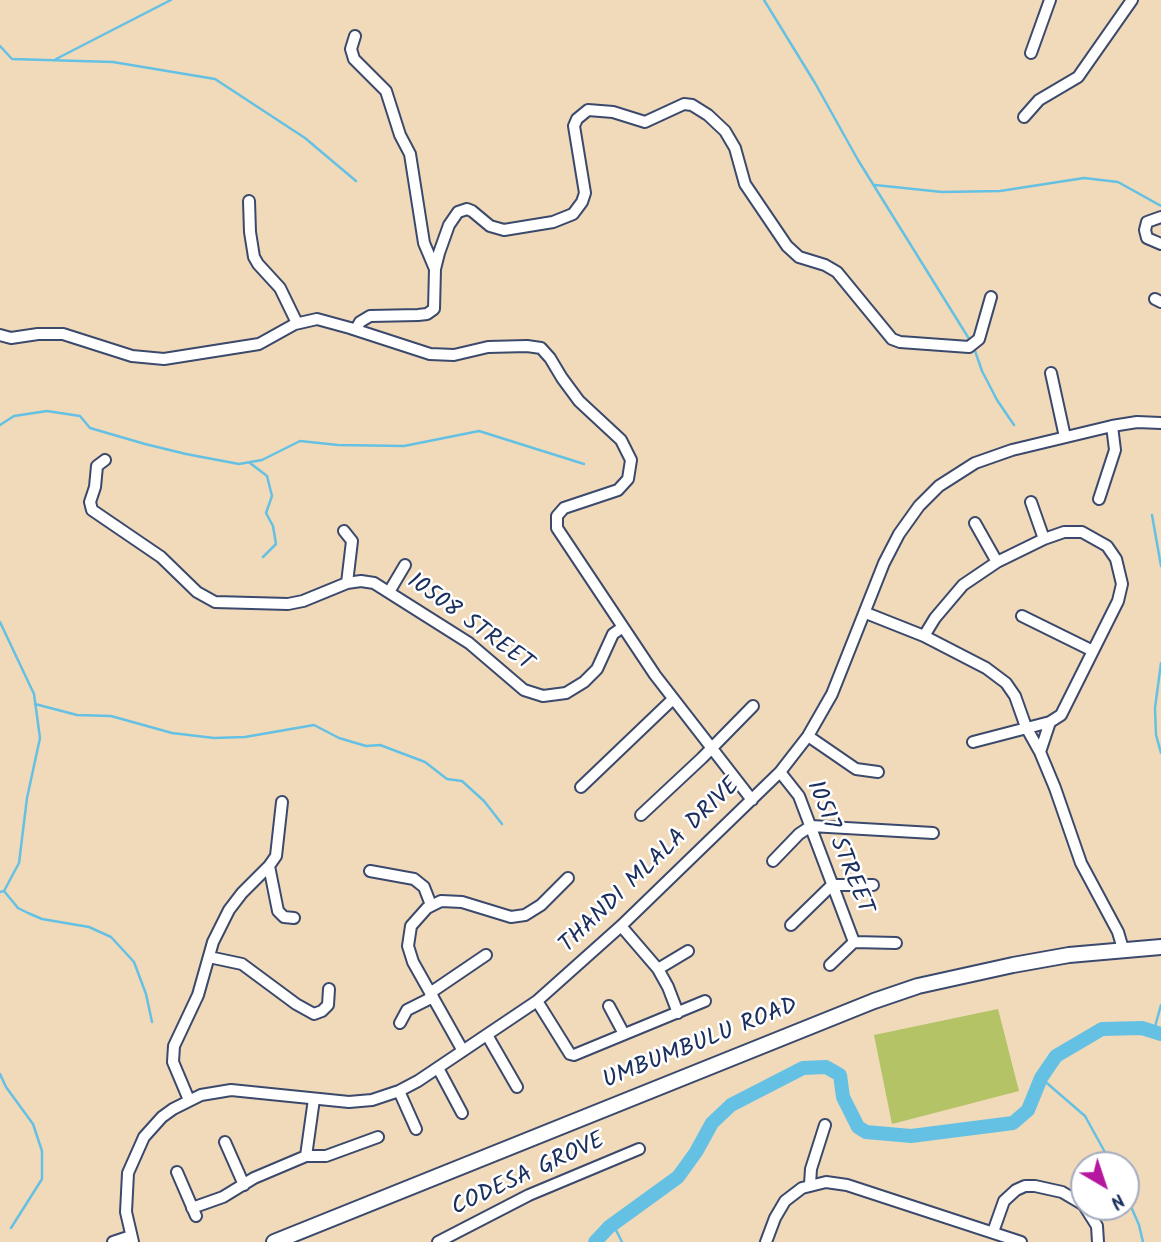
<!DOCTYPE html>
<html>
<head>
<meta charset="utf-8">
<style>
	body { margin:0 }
	#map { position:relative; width:1161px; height:1242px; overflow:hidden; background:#f1daba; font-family:Kalam,sans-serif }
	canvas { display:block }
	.north { position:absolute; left:1070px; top:1151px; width:70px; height:70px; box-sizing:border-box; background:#fff; border:2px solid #a4acbf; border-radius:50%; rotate:141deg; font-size:19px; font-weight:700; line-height:28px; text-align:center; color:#1b2f5e }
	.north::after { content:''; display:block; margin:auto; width:24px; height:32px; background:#b5179e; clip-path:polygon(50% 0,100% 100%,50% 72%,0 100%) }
</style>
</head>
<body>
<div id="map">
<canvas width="1161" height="1242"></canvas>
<div class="north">N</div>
</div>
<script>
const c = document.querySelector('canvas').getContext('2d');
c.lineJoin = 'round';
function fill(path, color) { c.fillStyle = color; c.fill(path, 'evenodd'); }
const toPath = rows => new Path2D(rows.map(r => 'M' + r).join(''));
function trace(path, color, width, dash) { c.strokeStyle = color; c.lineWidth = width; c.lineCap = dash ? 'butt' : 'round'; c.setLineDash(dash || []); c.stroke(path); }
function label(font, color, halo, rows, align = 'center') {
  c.font = font + ' Kalam,sans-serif'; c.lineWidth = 5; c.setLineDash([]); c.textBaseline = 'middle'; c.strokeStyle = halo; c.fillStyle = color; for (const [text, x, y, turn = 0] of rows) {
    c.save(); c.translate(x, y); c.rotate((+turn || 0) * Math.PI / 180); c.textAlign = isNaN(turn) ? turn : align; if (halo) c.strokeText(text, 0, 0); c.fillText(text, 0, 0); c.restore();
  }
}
fill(toPath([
	[998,1009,1019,1091,892,1124,874,1035]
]), '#b3c366');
trace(toPath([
	[764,0,815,83,858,160,971,342],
	[0,46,12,59,113,62,215,79,305,138,356,181],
	[56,59,171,0],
	[875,185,942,192,1000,191,1084,178,1118,182,1161,206],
	[974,348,982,371,997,400,1014,425],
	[0,425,14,416,47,411,80,416,90,428,145,444,186,454,239,464,262,460,300,441,338,445,404,446,479,431,584,464],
	[250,463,267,476,272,496,266,513,273,526,276,544,263,557],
	[1152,515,1161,566],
	[0,622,34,694,40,738,27,798,19,863,4,891,0,892],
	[1161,663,1155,708,1156,735,1161,753],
	[35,704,77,715,111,716,172,733,214,738,245,737,314,725,339,738,366,746,380,745,425,762,447,779,462,781,484,801,502,824],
	[4,891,18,908,28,913,42,919,89,927,111,937,134,962,146,994,152,1022],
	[1154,1030,1161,1005],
	[0,1074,6,1087,33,1124,42,1151,42,1179,11,1228],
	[1041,1078,1085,1116,1112,1165],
	[1126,1195,1139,1225,1143,1242],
	[613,1224,622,1242]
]), '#65c1e3', 2.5);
trace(toPath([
	[595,1242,609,1227,678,1177,696,1152,712,1123,731,1105,803,1068,826,1067,840,1075,843,1097,858,1127,866,1132,911,1136,1013,1123,1028,1110,1041,1078,1056,1056,1102,1029,1142,1028,1161,1034]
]), '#65c1e3', 14);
const minor = toPath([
	[355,36,351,49,354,59,386,91,400,135,410,154,424,243,435,269],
	[1031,53,1050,0],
	[1024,117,1039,100,1078,77,1132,0],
	[249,201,250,232,254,257,258,264,280,288,297,323],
	[1161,217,1147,222,1145,230,1147,238,1161,244],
	[1155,299,1161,302],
	[356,329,360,322,370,316,418,315,427,314,434,309,435,269,439,253,449,225,458,212,467,209,472,211,490,226,504,230,553,222,573,214,582,202,585,193,574,126,577,119,588,110,613,112,645,122,684,104,692,105,708,115,725,131,735,148,745,184,787,246,799,257,825,265,837,272,892,339,900,342,969,347,979,339,991,297],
	[0,335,11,338,38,334,63,334,132,356,164,359,259,344,295,324,317,319,350,328,430,354,454,355,488,347,527,346,541,348,550,358,562,378,579,401,621,440,631,460,628,479,618,490,564,508,557,516,557,528,655,675,752,800],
	[1051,373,1065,437],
	[105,460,97,466,95,487,90,502,92,510,161,557,197,592,215,602,288,604,303,601,347,583,361,581,374,583,469,643,524,690,543,696,566,693,584,682,597,669,613,634,623,627],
	[1099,499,1115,450,1112,426],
	[1031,502,1044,539],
	[975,523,997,562],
	[344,531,352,541,347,583],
	[389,592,405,565],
	[866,613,924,636,986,668,1006,683,1015,696,1026,727,1040,752,1055,788,1081,863,1118,932,1123,949],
	[1022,616,1093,651],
	[924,636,935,618,963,585,997,562,1044,539,1064,532,1082,532,1107,546,1116,559,1122,584,1118,601,1061,715,1050,722,973,742],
	[808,736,856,769,878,772],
	[1040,752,1050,722],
	[780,772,799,796,854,942],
	[581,787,673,699],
	[641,815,702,758,753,706],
	[773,861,799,834,811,826,933,833],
	[269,866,278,911,284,917,294,918],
	[370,871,414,879,424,887,431,905],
	[791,925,832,885,873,885],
	[621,926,658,969,668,987,678,1013],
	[854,942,896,943],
	[209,957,242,964,296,1004,314,1014,322,1011,328,1005,329,989],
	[830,965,854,942],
	[658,969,688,951],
	[430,993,486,955],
	[537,1001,570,1054,574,1055,705,1001],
	[609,1006,624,1034],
	[400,1023,407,1010,433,997],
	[487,1035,517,1087],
	[463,1051,413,962,408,946,411,926,427,908,441,901,462,902,511,917,525,915,541,905,568,878],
	[438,1068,462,1113],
	[399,1091,416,1129],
	[189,1100,173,1062,174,1046,198,995,213,942,229,910,242,893,269,866,276,856,282,802],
	[225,1142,244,1185],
	[306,1156,314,1099],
	[177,1172,196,1216],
	[810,1184,811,1169,825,1125],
	[1085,1207,1097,1226,1098,1242],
	[192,1208,223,1197,254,1178,306,1156,326,1156,378,1137],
	[993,1232,1004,1201,1016,1190,1025,1186,1035,1186,1062,1192,1084,1205],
	[113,1242,131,1236],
	[133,1242,126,1212,128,1173,144,1137,162,1117,173,1109,201,1095,231,1090,349,1102,372,1100,399,1091,418,1081,537,1001,621,926,780,772,808,736,832,694,884,563,899,534,919,506,939,486,975,463,1012,450,1112,426,1137,422,1161,423],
	[438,1242,529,1195,639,1149],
	[766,1242,775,1218,785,1201,802,1188,826,1182,847,1185,1021,1242]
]);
const major = toPath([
	[274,1242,874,1001,918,986,1013,965,1069,955,1161,947]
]);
trace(minor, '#3b496c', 14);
trace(major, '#3b496c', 18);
trace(minor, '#fff', 10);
trace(major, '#fff', 14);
label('24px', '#1b2f5e', '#fff', [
	["10508 STREET",469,624,36],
	["10517 STREET",838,848,68],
	["THANDI MLALA DRIVE",651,867,-44],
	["UMBUMBULU ROAD",701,1045,-22],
	["CODESA GROVE",529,1176,-25]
]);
</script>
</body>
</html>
